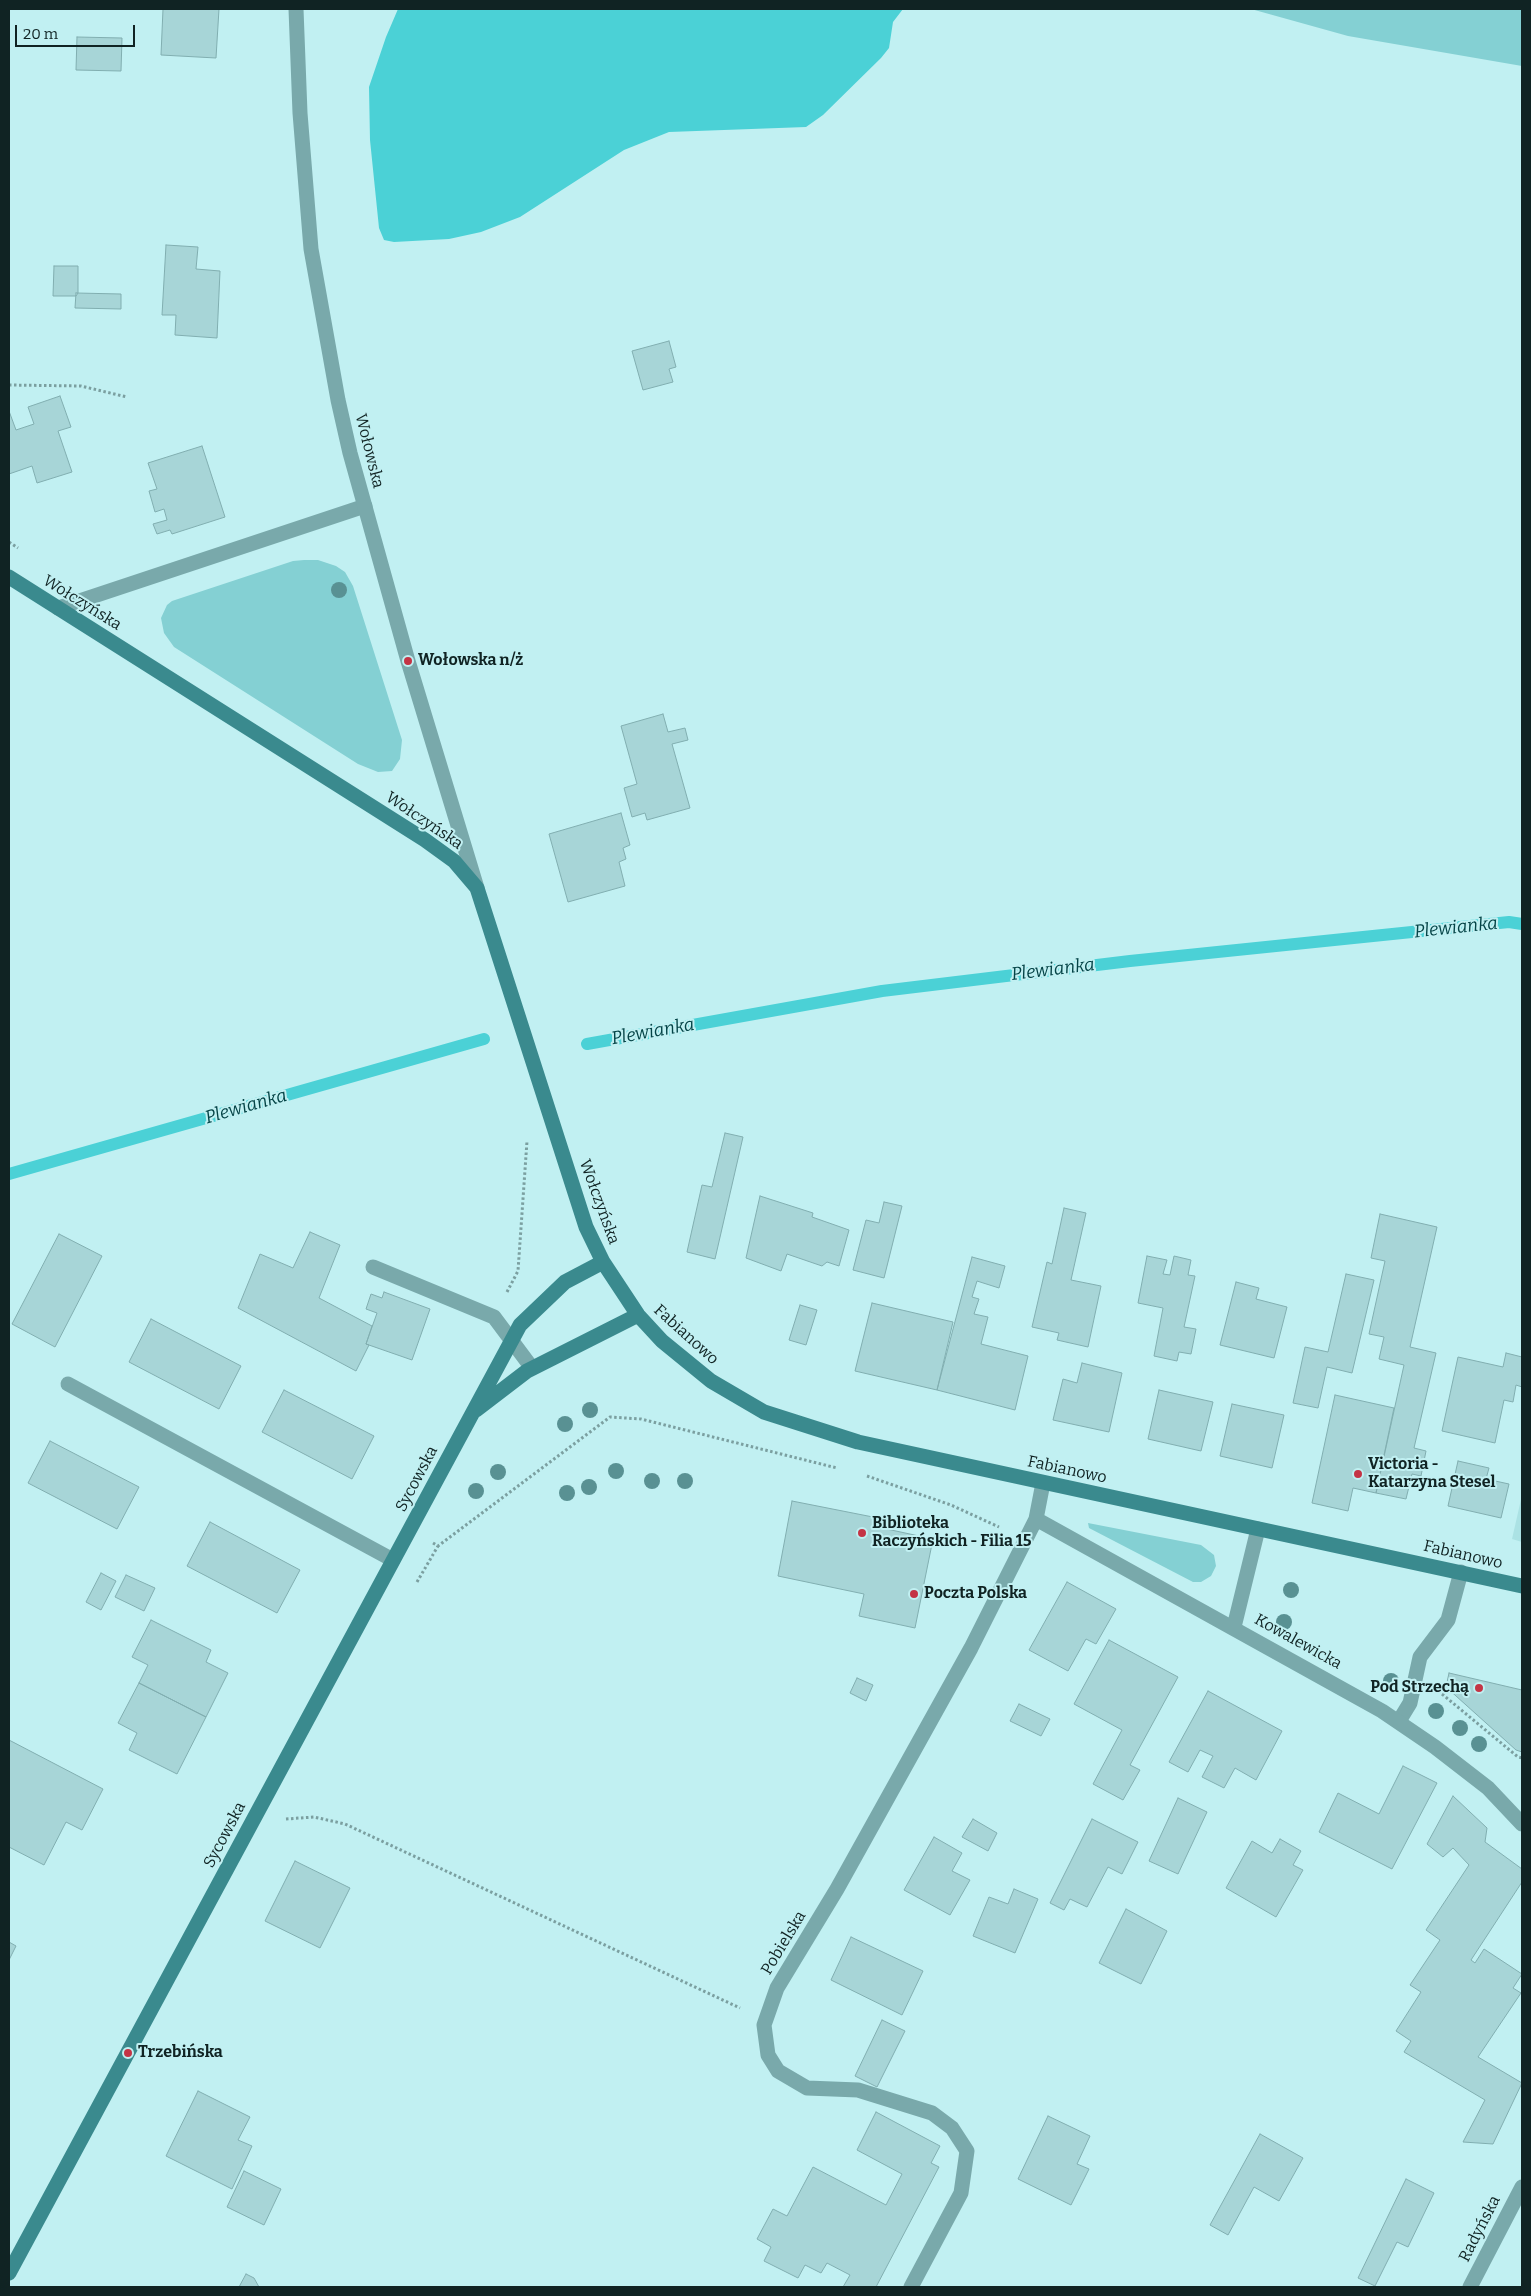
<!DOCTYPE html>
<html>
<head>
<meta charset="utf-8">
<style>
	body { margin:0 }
	#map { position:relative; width:1531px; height:2296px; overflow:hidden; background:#c1f0f2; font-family:Bitter,serif }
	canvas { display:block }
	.frame { position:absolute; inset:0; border:10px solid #102323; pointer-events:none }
	.scale { position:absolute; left:15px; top:25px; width:120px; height:22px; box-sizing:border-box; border:2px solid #102323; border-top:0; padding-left:6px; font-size:15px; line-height:18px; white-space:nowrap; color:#102323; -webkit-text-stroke:4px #c1f0f2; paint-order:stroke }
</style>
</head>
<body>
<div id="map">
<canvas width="1531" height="2296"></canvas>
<div class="frame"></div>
<div class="scale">20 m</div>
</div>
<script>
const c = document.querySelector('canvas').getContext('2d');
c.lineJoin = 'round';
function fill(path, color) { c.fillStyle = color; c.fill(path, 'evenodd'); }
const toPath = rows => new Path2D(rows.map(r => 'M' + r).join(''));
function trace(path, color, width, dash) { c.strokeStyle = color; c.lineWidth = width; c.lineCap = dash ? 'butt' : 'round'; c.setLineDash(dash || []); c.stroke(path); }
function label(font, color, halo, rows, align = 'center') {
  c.font = font + ' Bitter,serif'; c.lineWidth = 4; c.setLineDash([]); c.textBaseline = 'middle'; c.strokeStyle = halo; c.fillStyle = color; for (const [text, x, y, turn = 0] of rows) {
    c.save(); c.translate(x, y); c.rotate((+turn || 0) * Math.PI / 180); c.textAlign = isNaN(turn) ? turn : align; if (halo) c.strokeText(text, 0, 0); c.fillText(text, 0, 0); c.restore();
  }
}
fill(toPath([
	[1522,1495,1522,1542,1512,1539]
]), '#abe2e4');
fill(toPath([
	[1251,9,1522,9,1522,66,1348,36],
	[304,560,318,560,336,566,345,572,353,586,402,740,400,759,392,771,378,772,358,764,174,647,164,633,161,618,167,605,172,601,293,561],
	[1088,1523,1201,1545,1214,1555,1216,1566,1211,1576,1201,1582,1193,1582,1089,1528]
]), '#84d0d3');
fill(toPath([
	[398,9,903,9,893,22,889,48,881,58,823,115,806,127,669,132,624,150,520,217,481,232,449,239,394,242,384,240,379,228,370,140,369,87,386,37]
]), '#4bd1d6');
trace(toPath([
	[587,1044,882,991,1130,961,1509,922,1522,924],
	[9,1174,484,1039]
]), '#4bd1d6', 12);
const building = toPath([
	[163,9,219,9,216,58,161,55,163,9],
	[77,37,122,38,121,71,76,70,77,37],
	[166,245,198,247,196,269,220,271,217,338,175,335,176,315,162,315,166,245],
	[54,266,78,266,78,293,76,296,53,296,54,266],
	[76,293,121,294,121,309,75,308,76,293],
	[669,341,676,367,669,369,673,382,643,390,632,351,669,341],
	[60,396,71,427,58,431,72,472,37,483,32,466,9,474,9,411,16,430,34,424,28,407,60,396],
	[202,446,225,517,172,534,170,530,157,534,153,524,167,520,164,509,155,512,149,491,157,489,148,463,202,446],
	[663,714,668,732,685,728,688,740,672,744,690,808,647,820,645,813,632,817,624,788,637,784,621,726,663,714],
	[621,813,630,845,623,848,626,859,619,862,625,886,568,902,549,834,621,813],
	[725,1133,743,1137,715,1259,687,1252,702,1185,712,1187,725,1133],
	[760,1196,813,1213,812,1217,849,1230,839,1266,827,1262,822,1266,787,1254,781,1271,746,1258,760,1196],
	[884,1202,902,1206,884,1278,853,1270,866,1220,879,1223,884,1202],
	[1064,1208,1086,1213,1071,1280,1101,1286,1088,1347,1057,1340,1059,1333,1032,1327,1047,1262,1052,1264,1064,1208],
	[1380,1214,1437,1227,1410,1347,1436,1353,1414,1448,1426,1451,1421,1476,1412,1474,1406,1499,1376,1493,1404,1365,1379,1359,1384,1337,1369,1334,1385,1261,1371,1258,1380,1214],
	[310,1232,340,1245,319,1298,372,1326,366,1344,369,1345,356,1371,238,1308,260,1254,293,1268,310,1232],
	[59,1234,102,1256,55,1347,12,1324,59,1234],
	[1147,1256,1167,1260,1163,1274,1170,1275,1174,1256,1191,1260,1188,1275,1195,1276,1184,1327,1196,1329,1191,1354,1179,1352,1177,1361,1154,1356,1163,1308,1138,1303,1147,1256],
	[972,1257,1005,1266,999,1288,977,1281,972,1297,979,1299,974,1314,988,1317,981,1344,1028,1356,1015,1410,937,1390,972,1257],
	[1346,1274,1374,1280,1352,1373,1327,1367,1318,1408,1293,1403,1305,1347,1328,1352,1346,1274],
	[1236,1282,1259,1288,1256,1299,1287,1307,1274,1358,1220,1345,1236,1282],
	[384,1292,430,1309,412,1360,366,1344,377,1313,366,1309,371,1294,382,1298,384,1292],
	[872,1303,953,1322,937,1390,855,1371,872,1303],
	[800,1305,817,1310,806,1345,789,1340,800,1305],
	[151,1319,241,1366,219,1409,129,1362,151,1319],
	[1506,1353,1522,1357,1522,1387,1516,1385,1513,1402,1504,1400,1495,1443,1442,1431,1458,1357,1503,1367,1506,1353],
	[1082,1363,1122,1373,1109,1432,1053,1420,1063,1379,1077,1383,1082,1363],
	[284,1390,374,1436,352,1479,262,1432,284,1390],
	[1159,1390,1213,1402,1201,1451,1148,1439,1159,1390],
	[1335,1395,1394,1408,1376,1493,1353,1488,1348,1511,1312,1503,1335,1395],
	[1232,1404,1284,1415,1272,1468,1220,1456,1232,1404],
	[50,1441,139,1487,117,1529,28,1483,50,1441],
	[1458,1461,1489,1468,1486,1479,1509,1484,1501,1518,1448,1506,1458,1461],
	[792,1501,883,1519,882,1528,933,1539,915,1628,859,1616,864,1594,778,1576,792,1501],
	[210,1522,300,1570,277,1613,187,1566,210,1522],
	[101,1573,116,1581,101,1610,86,1602,101,1573],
	[126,1575,155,1588,144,1611,115,1597,126,1575],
	[1067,1582,1116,1609,1096,1644,1086,1639,1068,1671,1029,1650,1067,1582],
	[151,1620,211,1650,206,1662,228,1673,206,1717,139,1683,148,1665,132,1657,151,1620],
	[1109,1640,1178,1677,1130,1765,1140,1770,1123,1800,1093,1784,1122,1730,1074,1704,1109,1640],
	[1449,1673,1522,1690,1522,1752,1516,1750,1446,1687,1449,1673],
	[857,1678,873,1685,866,1701,850,1693,857,1678],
	[139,1683,206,1717,177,1774,129,1750,137,1733,118,1723,139,1683],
	[1208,1691,1282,1731,1256,1780,1235,1768,1224,1788,1202,1777,1213,1756,1200,1750,1188,1772,1169,1762,1208,1691],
	[1019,1704,1050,1719,1041,1736,1010,1721,1019,1704],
	[9,1740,103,1789,82,1830,66,1822,44,1865,9,1847,9,1740],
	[1403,1766,1437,1783,1392,1869,1319,1832,1338,1793,1379,1814,1403,1766],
	[1453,1796,1487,1828,1485,1842,1522,1869,1522,1882,1471,1960,1475,1963,1484,1949,1522,1974,1513,1988,1521,1993,1478,2057,1522,2083,1493,2144,1463,2142,1485,2100,1404,2052,1411,2041,1396,2031,1421,1992,1410,1985,1440,1940,1426,1930,1469,1865,1453,1848,1443,1857,1427,1844,1453,1796],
	[1178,1798,1207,1812,1178,1874,1149,1861,1178,1798],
	[973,1819,997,1833,988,1851,962,1837,973,1819],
	[1092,1819,1138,1842,1122,1874,1108,1867,1087,1907,1070,1899,1064,1910,1050,1903,1092,1819],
	[934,1837,962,1853,952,1871,970,1880,950,1915,904,1890,934,1837],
	[1280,1839,1301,1851,1293,1865,1303,1870,1276,1917,1226,1888,1252,1841,1272,1853,1280,1839],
	[295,1861,350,1888,320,1948,265,1921,295,1861],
	[1014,1889,1038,1899,1015,1953,973,1936,989,1897,1008,1904,1014,1889],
	[1126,1909,1167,1931,1141,1984,1099,1963,1126,1909],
	[851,1937,923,1971,902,2015,831,1980,851,1937],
	[9,1942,16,1946,9,1960,9,1942],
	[882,2020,905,2031,877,2087,855,2076,882,2020],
	[198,2091,250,2117,238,2140,252,2146,232,2189,166,2156,198,2091],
	[876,2112,940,2146,931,2163,939,2167,876,2287,843,2287,850,2275,827,2263,821,2273,805,2265,798,2278,764,2261,771,2247,757,2239,773,2209,787,2216,813,2167,886,2205,902,2174,857,2150,876,2112],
	[1048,2116,1090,2136,1077,2164,1089,2169,1071,2205,1018,2179,1048,2116],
	[1260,2134,1303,2158,1279,2201,1254,2187,1228,2235,1210,2225,1260,2134],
	[244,2171,281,2189,264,2225,227,2207,244,2171],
	[1406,2179,1434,2193,1408,2247,1397,2242,1375,2286,1358,2278,1406,2179],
	[246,2274,254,2278,259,2287,239,2287,246,2274]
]);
fill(building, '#a7d5d7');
trace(building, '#81aeb0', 1);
trace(toPath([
	[9,385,81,386,127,397],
	[9,542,18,548],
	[507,1292,518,1271,527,1141],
	[867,1476,951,1505,999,1527],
	[433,1543,438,1546,610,1417,641,1419,837,1468],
	[417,1582,438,1546],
	[1442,1694,1518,1757,1522,1758],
	[286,1819,314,1817,345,1824,740,2008]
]), '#7b9fa0', 3, [2.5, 2.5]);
trace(toPath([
	[58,608,365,506],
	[373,1267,494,1317,532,1368],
	[68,1384,393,1560],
	[1399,1721,1410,1703,1420,1657,1448,1620,1461,1572]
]), '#79a9ab', 15);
trace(toPath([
	[296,9,300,113,311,249,338,400,350,453,408,661,477,888],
	[1036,1519,1382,1711,1435,1747,1488,1788,1522,1824],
	[1234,1627,1258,1529],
	[911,2287,961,2193,967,2151,952,2128,932,2113,858,2090,807,2088,778,2071,768,2055,764,2025,777,1988,837,1889,971,1648,1036,1519,1043,1483],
	[1470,2287,1522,2187]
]), '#79a9ab', 15);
trace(toPath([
	[9,577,425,840,454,861,477,888,586,1227,603,1262,638,1315,662,1341,711,1381,764,1412,858,1442,1522,1586],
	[476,1410,527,1371,638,1315],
	[9,2273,520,1325,565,1282,603,1262]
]), '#3a8a8e', 15);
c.fillStyle = '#599193';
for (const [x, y] of [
	[339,590],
	[590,1410],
	[565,1424],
	[616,1471],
	[498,1472],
	[652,1481],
	[685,1481],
	[589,1487],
	[476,1491],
	[567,1493],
	[1291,1590],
	[1284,1622],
	[1391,1681],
	[1436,1711],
	[1460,1728],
	[1479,1744]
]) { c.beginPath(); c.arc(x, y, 8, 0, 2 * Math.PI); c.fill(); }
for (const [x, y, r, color] of [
	[408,661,5,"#c43445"],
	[1358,1474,5,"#c43445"],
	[862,1533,5,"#c43445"],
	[914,1594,5,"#c43445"],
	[1479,1688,5,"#c43445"],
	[128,2053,5,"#c43445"]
]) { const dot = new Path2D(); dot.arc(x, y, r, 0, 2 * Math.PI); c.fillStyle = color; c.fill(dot); trace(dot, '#c1f0f2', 2); }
label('16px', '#102323', '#c1f0f2', [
	["Wołowska",369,451,76],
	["Wołczyńska",82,603,32],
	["Wołczyńska",424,821,34],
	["Wołczyńska",599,1202,70],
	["Fabianowo",686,1335,42],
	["Fabianowo",1067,1470,12],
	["Sycowska",417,1479,-62],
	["Fabianowo",1463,1555,13],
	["Kowalewicka",1298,1642,29],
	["Sycowska",225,1835,-62],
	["Pobielska",784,1943,-59],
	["Radyńska",1480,2229,-63]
]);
label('bold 16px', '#102323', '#c1f0f2', [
	["Wołowska n/ż",418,661],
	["Victoria -",1368,1465],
	["Katarzyna Stesel",1368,1483],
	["Biblioteka",872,1524],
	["Raczyńskich - Filia 15",872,1542],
	["Poczta Polska",924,1594],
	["Pod Strzechą",1469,1688,"right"],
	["Trzebińska",138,2053]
], 'left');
label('italic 18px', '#044346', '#c1f0f2', [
	["Plewianka",1456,928,-6],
	["Plewianka",1053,970,-7],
	["Plewianka",653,1032,-10],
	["Plewianka",246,1107,-16]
]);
</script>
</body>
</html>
